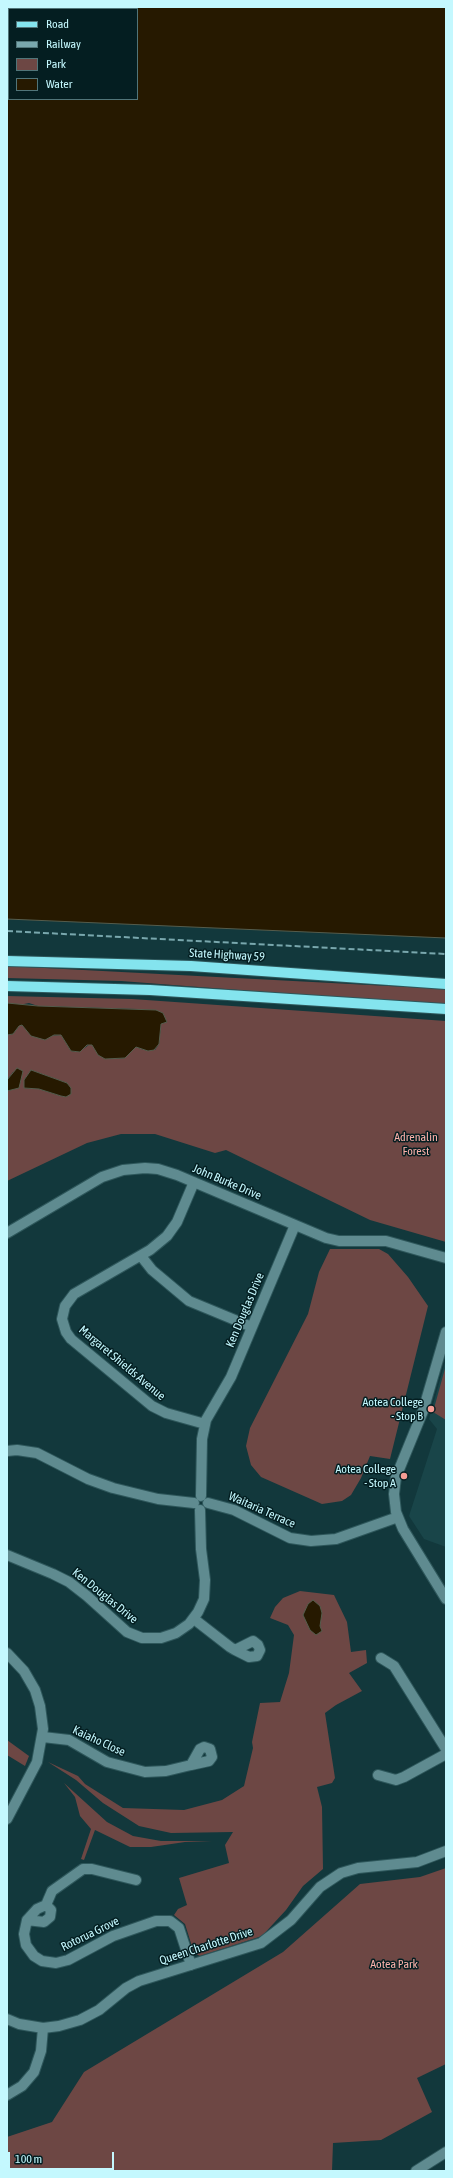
<!DOCTYPE html>
<html>
<head>
<meta charset="utf-8">
<style>
	body { margin:0 }
	#map { position:relative; width:453px; height:2178px; overflow:hidden; background:#12383c; font-family:"Asap Condensed",sans-serif }
	canvas { display:block }
	.frame { position:absolute; inset:0; border:8px solid #c4f8fe; pointer-events:none }
	.legend { position:absolute; left:8px; top:8px; width:130px; height:92px; box-sizing:border-box; background:#041e21; border:1px solid #517579; margin:0; padding:5px 7px; list-style:none; font-size:12px; color:#c4f8fe }
	.legend li { display:flex; align-items:center; gap:8px; height:20px }
	.legend b { width:20px; border:1px solid #517579 }
	.scale { position:absolute; left:8px; top:2152px; width:106px; height:18px; box-sizing:border-box; border:2px solid #c4f8fe; border-top:0; padding-left:5px; font-size:12px; line-height:14px; white-space:nowrap; color:#c4f8fe; -webkit-text-stroke:3px #041e21; paint-order:stroke }
</style>
</head>
<body>
<div id="map">
<canvas width="453" height="2178"></canvas>
<div class="frame"></div>
<ul class="legend">
<li><b style="height:5px;background:#84e4ee"></b>Road</li>
<li><b style="height:5px;background:#79a7ad"></b>Railway</li>
<li><b style="height:11px;background:#6d4744"></b>Park</li>
<li><b style="height:11px;background:#261900"></b>Water</li>
</ul>
<div class="scale">100 m</div>
</div>
<script>
const c = document.querySelector('canvas').getContext('2d');
c.lineJoin = 'round';
function fill(path, color) { c.fillStyle = color; c.fill(path, 'evenodd'); }
const toPath = rows => new Path2D(rows.map(r => 'M' + r).join(''));
function trace(path, color, width, dash) { c.strokeStyle = color; c.lineWidth = width; c.lineCap = dash ? 'butt' : 'round'; c.setLineDash(dash || []); c.stroke(path); }
function label(font, color, halo, rows, align = 'center') {
  c.font = font + ' "Asap Condensed",sans-serif'; c.lineWidth = 3; c.setLineDash([]); c.textBaseline = 'middle'; c.strokeStyle = halo; c.fillStyle = color; for (const [text, x, y, turn = 0] of rows) {
    c.save(); c.translate(x, y); c.rotate((+turn || 0) * Math.PI / 180); c.textAlign = isNaN(turn) ? turn : align; if (halo) c.strokeText(text, 0, 0); c.fillText(text, 0, 0); c.restore();
  }
}
fill(toPath([
	[446,1359,446,1547,424,1539,409,1516,437,1429,429,1419]
]), '#194549');
fill(toPath([
	[7,966,446,989,446,1006,121,981,7,978],
	[7,996,132,999,446,1021,446,1242,370,1220,226,1150,215,1153,155,1134,121,1134,87,1143,7,1181,7,1091,18,1088,23,1071,13,1072,7,1080,7,1035,13,1034,19,1026,22,1025,34,1037,61,1035,71,1051,77,1052,82,1050,90,1044,95,1047,100,1056,113,1059,125,1058,136,1047,144,1050,155,1050,159,1044,161,1024,167,1021,164,1018,137,1009,38,1006,29,1003,19,1005,7,1003],
	[31,1070,67,1083,61,1096,39,1089,24,1088,24,1080],
	[330,1249,379,1249,388,1254,408,1277,428,1306,390,1459,370,1456,361,1478,351,1495,342,1501,322,1504,261,1477,251,1465,246,1446,250,1428,308,1314,319,1272],
	[446,1365,446,1420,433,1412],
	[300,1591,334,1595,347,1622,351,1652,366,1650,367,1663,349,1673,362,1691,336,1705,325,1713,335,1778,332,1783,317,1787,322,1807,323,1869,303,1886,286,1910,262,1936,200,1956,194,1953,185,1924,174,1915,178,1909,187,1905,179,1878,229,1863,225,1845,233,1832,171,1833,139,1826,103,1803,76,1780,48,1762,78,1776,85,1784,123,1808,184,1810,222,1800,244,1786,253,1748,252,1742,260,1703,280,1702,289,1673,294,1635,288,1625,270,1618,275,1607,283,1598],
	[7,1740,29,1756,25,1766,7,1755],
	[64,1783,107,1822,133,1836,161,1841,212,1841,185,1842,151,1847,130,1847,95,1830,84,1860,81,1859,91,1829,80,1816,75,1797],
	[446,1868,446,2064,417,2078,432,2112,381,2140,333,2143,332,2171,7,2171,7,2137,52,2122,84,2072,283,1952,360,1884,420,1877]
]), '#6d4744');
const water = toPath([
	[7,7,446,7,446,938,7,919,7,7],
	[9,9,137,9,137,99,9,99,9,9],
	[7,1003,38,1006,156,1010,163,1013,167,1022,161,1024,159,1044,154,1050,148,1051,136,1047,125,1058,105,1059,98,1055,92,1045,87,1045,80,1052,71,1051,61,1035,54,1035,45,1040,31,1036,22,1025,19,1026,13,1034,7,1035,7,1003],
	[17,1068,23,1071,19,1088,7,1091,7,1080,17,1068],
	[31,1070,67,1083,71,1088,71,1094,66,1097,61,1096,39,1089,24,1088,24,1080,31,1070],
	[313,1600,320,1606,322,1613,320,1626,322,1631,316,1635,310,1630,303,1615,308,1604,313,1600]
]);
fill(water, '#261900');
trace(water, '#555c4c', 1);
const minor = toPath([
	[194,1182,177,1222,167,1236,150,1250,74,1294,65,1306,62,1319,66,1332,71,1339,152,1406,166,1413,205,1424],
	[7,1233,102,1177,123,1170,145,1168,158,1169,177,1175,326,1238,339,1241,386,1241,446,1258],
	[141,1256,152,1270,189,1301,252,1327],
	[446,1332,423,1411,396,1477,394,1494,396,1512,403,1529,446,1599],
	[7,1451,17,1450,37,1453,88,1479,113,1488,158,1499,194,1503],
	[201,1496,202,1439,206,1420,231,1377,295,1225],
	[208,1503,234,1510,290,1538,311,1541,336,1539,398,1517],
	[7,1555,53,1574,69,1582,87,1596,127,1632,142,1638,161,1638,176,1633,189,1624,198,1612,204,1599,205,1580,201,1549,200,1510],
	[194,1619,230,1647,235,1650,249,1657,257,1656,260,1650,258,1645,253,1641,235,1650],
	[7,1653,24,1671,35,1690,40,1706,43,1729,37,1762,7,1819],
	[381,1658,394,1666,446,1749],
	[43,1737,69,1740,107,1762,145,1772,166,1771,191,1765,200,1749,204,1747,210,1749,212,1757,209,1761,191,1765],
	[378,1775,396,1780,404,1777,446,1754],
	[46,1905,52,1891,83,1869,92,1869,136,1880],
	[27,1920,44,1922,50,1917,51,1910,46,1905,37,1909,27,1920,24,1934,26,1945,34,1956,42,1961,56,1963,68,1960,113,1936,156,1921,170,1921,179,1928,191,1965],
	[7,2019,19,2024,43,2028,59,2026,80,2020,99,2010,126,1988,139,1981,261,1943,291,1920,320,1887,341,1873,358,1868,417,1862,446,1851],
	[7,2095,22,2086,34,2072,41,2051,43,2028],
	[416,2171,446,2152]
]);
const major = toPath([
	[7,961,191,966,446,984],
	[7,986,150,990,446,1009]
]);
trace(minor, '#2e575b', 12);
trace(major, '#2e575b', 12);
trace(minor, '#5f8b90', 10);
trace(major, '#84e4ee', 10);
trace(toPath([
	[7,931,446,954]
]), '#79a7ad', 2, [6, 3]);
for (const [x, y, r, color] of [
	[431,1409,4,"#f59c94"],
	[404,1476,4,"#f59c94"]
]) { const dot = new Path2D(); dot.arc(x, y, r, 0, 2 * Math.PI); c.fillStyle = color; c.fill(dot); trace(dot, '#041e21', 1.5); }
label('12px', '#c4f8fe', '#041e21', [
	["State Highway 59",227,955,3],
	["John Burke Drive",227,1182,23],
	["Ken Douglas Drive",245,1310,-67],
	["Margaret Shields Avenue",122,1363,40],
	["Waitaria Terrace",262,1510,24],
	["Ken Douglas Drive",105,1596,39],
	["Kaiaho Close",99,1741,25],
	["Rotorua Grove",90,1934,-26],
	["Queen Charlotte Drive",206,1946,-18]
]);
label('12px', '#fcb1aa', '#041e21', [
	["Adrenalin",416,1137],
	["Forest",416,1151],
	["Aotea Park",394,1964]
]);
label('12px', '#c4f8fe', '#041e21', [
	["Aotea College",423,1402],
	["- Stop B",423,1416],
	["Aotea College",396,1469],
	["- Stop A",396,1483]
], 'right');
</script>
</body>
</html>
